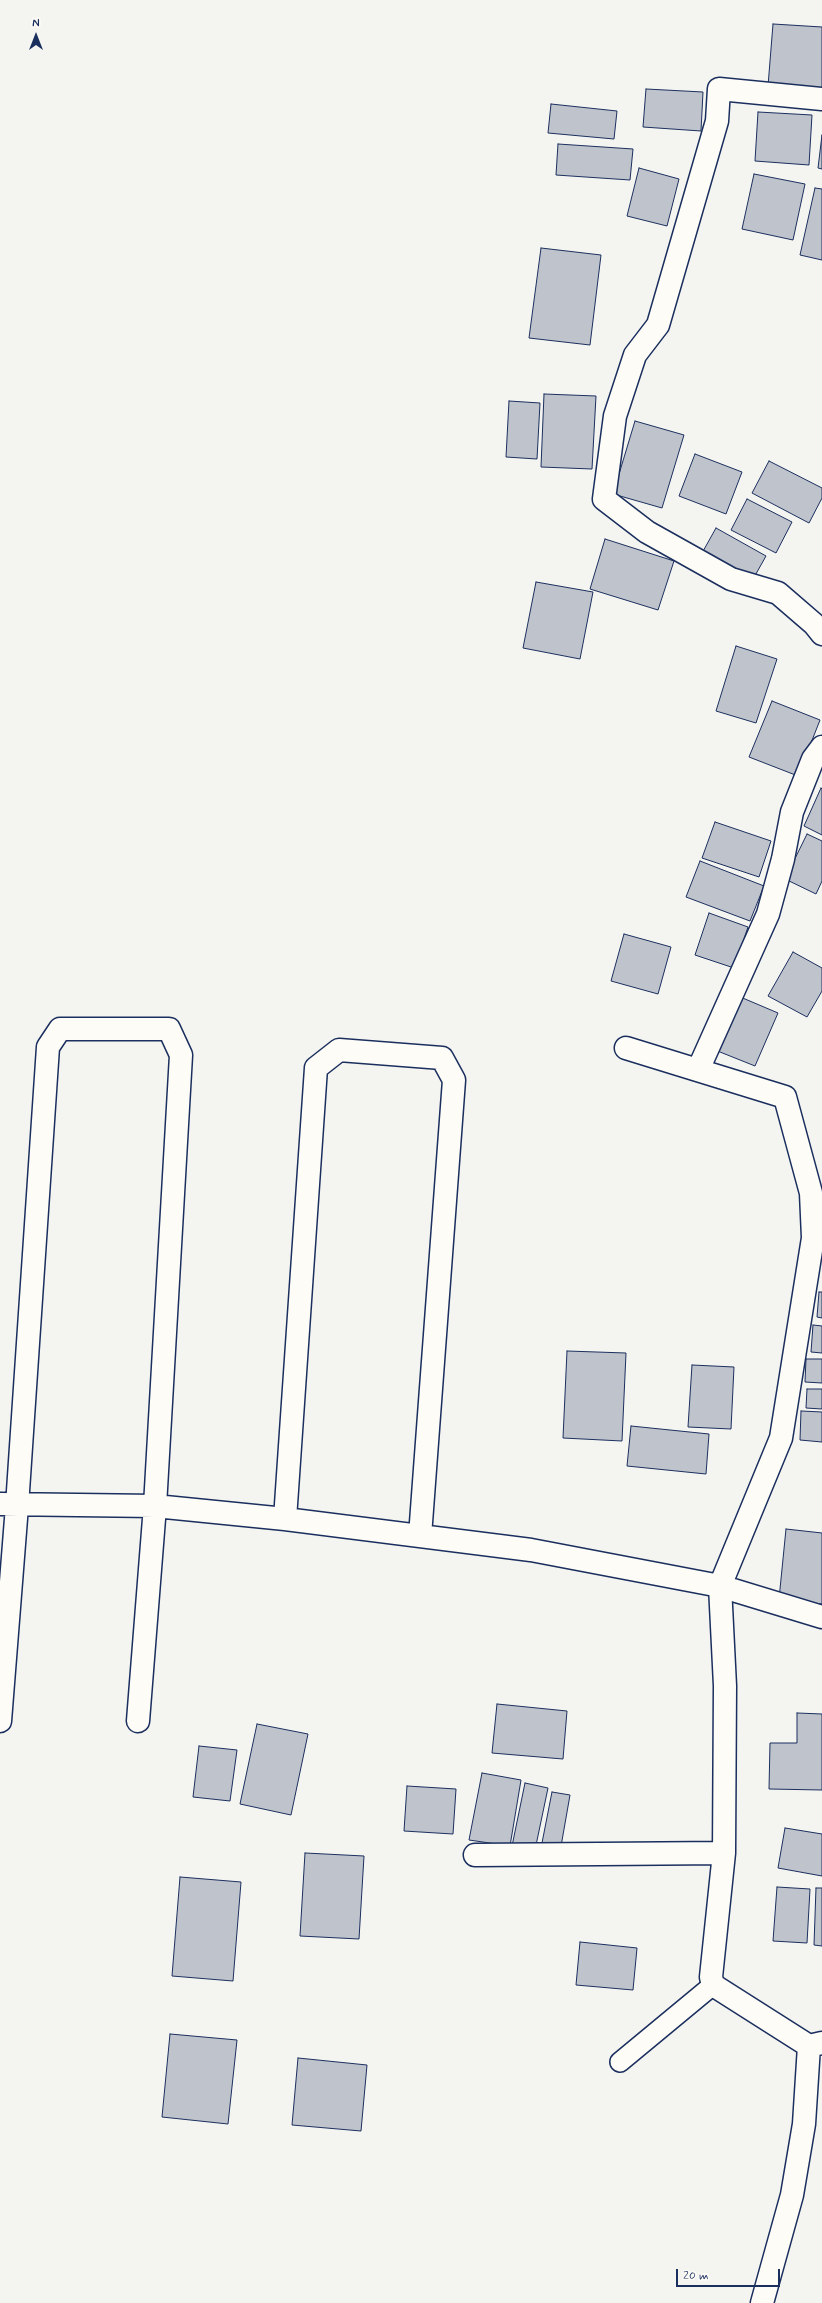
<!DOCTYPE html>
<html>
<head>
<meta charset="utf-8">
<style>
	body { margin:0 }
	#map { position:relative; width:822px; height:2303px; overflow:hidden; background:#f4f4f1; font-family:Mynerve,sans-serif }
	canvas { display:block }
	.north { position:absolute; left:16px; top:16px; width:40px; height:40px; -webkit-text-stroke:3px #fdfcf7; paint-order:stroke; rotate:0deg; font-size:11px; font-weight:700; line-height:16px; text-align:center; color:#1b2f5e }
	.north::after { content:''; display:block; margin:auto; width:14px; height:18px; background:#1b2f5e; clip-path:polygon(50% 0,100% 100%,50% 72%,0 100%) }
	.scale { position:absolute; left:676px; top:2269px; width:104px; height:18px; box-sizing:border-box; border:2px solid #1b2f5e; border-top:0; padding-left:5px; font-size:12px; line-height:14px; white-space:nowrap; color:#1b2f5e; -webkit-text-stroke:3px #fdfcf7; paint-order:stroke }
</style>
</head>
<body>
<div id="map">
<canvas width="822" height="2303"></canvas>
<div class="north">N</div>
<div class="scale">20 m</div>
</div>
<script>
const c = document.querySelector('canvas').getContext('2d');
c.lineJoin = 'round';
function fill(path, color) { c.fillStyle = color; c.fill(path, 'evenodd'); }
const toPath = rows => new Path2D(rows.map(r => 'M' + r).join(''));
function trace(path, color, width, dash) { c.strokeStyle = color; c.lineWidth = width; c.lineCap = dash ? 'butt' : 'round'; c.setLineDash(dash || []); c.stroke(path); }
const building = toPath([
	[773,24,822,27,822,90,768,86,773,24],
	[646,89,703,92,701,131,643,127,646,89],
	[551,104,617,111,614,139,548,133,551,104],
	[758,112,812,115,809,165,755,161,758,112],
	[822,135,822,169,818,168,822,135],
	[558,144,633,149,630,180,556,175,558,144],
	[639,168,679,179,667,226,627,216,639,168],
	[754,174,805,184,793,240,742,229,754,174],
	[815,188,822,189,822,260,800,255,815,188],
	[541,248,601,255,590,345,529,338,541,248],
	[544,394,596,396,592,469,541,467,544,394],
	[509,401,540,403,537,459,506,457,509,401],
	[635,421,684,435,662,508,613,494,635,421],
	[695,454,742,472,726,514,679,496,695,454],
	[769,461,822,488,822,498,809,523,752,493,769,461],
	[747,499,792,522,776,553,731,530,747,499],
	[716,528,766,556,752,581,702,553,716,528],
	[605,539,674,561,658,610,590,589,605,539],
	[536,582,593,592,580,659,523,648,536,582],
	[736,646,777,659,756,723,716,711,736,646],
	[772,701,820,720,798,776,749,757,772,701],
	[821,788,822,789,822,835,804,826,821,788],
	[715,822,771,841,759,877,702,858,715,822],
	[807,834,822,841,822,881,816,894,785,879,807,834],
	[700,861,764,886,750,921,686,897,700,861],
	[709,913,748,927,734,968,695,955,709,913],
	[624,934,671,947,658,994,611,981,624,934],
	[793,952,822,968,822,991,807,1017,768,996,793,952],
	[738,996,778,1013,755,1066,715,1050,738,996],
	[819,1292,822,1292,822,1318,817,1317,819,1292],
	[813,1325,822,1326,822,1353,811,1352,813,1325],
	[567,1351,626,1353,622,1441,563,1438,567,1351],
	[806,1359,822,1359,822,1383,805,1382,806,1359],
	[692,1365,734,1367,731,1429,688,1427,692,1365],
	[807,1389,822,1389,822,1409,806,1408,807,1389],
	[801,1411,822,1412,822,1442,800,1440,801,1411],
	[631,1426,709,1434,706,1474,627,1466,631,1426],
	[786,1529,822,1533,822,1604,779,1599,786,1529],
	[497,1704,567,1711,563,1759,492,1753,497,1704],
	[797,1713,822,1714,822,1790,769,1789,770,1743,797,1743,797,1713],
	[257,1724,308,1734,291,1815,240,1804,257,1724],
	[199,1746,237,1750,230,1801,193,1797,199,1746],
	[482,1773,521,1780,510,1846,469,1840,482,1773],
	[525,1783,548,1788,535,1850,512,1846,525,1783],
	[407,1786,456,1789,453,1834,404,1831,407,1786],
	[552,1792,570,1795,560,1852,541,1848,552,1792],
	[785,1828,822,1834,822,1876,778,1868,785,1828],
	[305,1853,364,1856,359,1939,300,1936,305,1853],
	[180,1877,241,1882,233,1981,172,1976,180,1877],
	[777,1887,810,1889,807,1943,773,1941,777,1887],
	[816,1888,822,1888,822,1946,814,1945,816,1888],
	[580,1942,637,1948,633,1990,576,1985,580,1942],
	[170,2034,237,2040,228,2124,162,2117,170,2034],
	[298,2058,367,2065,361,2131,292,2125,298,2058]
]);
fill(building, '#bfc3cc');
trace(building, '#1b2f5e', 1);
const lane = toPath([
	[620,2062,713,1985]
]);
const street = toPath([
	[822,99,719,89,717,121,658,325,635,355,615,416,604,499,647,532,731,579,778,593,814,624,822,634],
	[626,1048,785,1097,811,1193,813,1238,822,1239],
	[698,1070,768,914,783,859,792,812,813,759,822,747],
	[0,1504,155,1506,285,1519,531,1550,720,1586,822,1617],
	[285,1519,316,1068,339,1050,442,1058,454,1080,420,1536],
	[0,1721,17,1506,48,1047,60,1029,169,1029,181,1055,155,1506,138,1721],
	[724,1853,725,1686,720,1586,781,1438,813,1238],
	[475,1855,724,1853,711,1977,713,1985,809,2046,822,2043],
	[762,2303,792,2195,804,2124,809,2046]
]);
trace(lane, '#1b2f5e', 22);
trace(street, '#1b2f5e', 25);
trace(lane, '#fdfcf7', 19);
trace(street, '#fdfcf7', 22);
</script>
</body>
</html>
